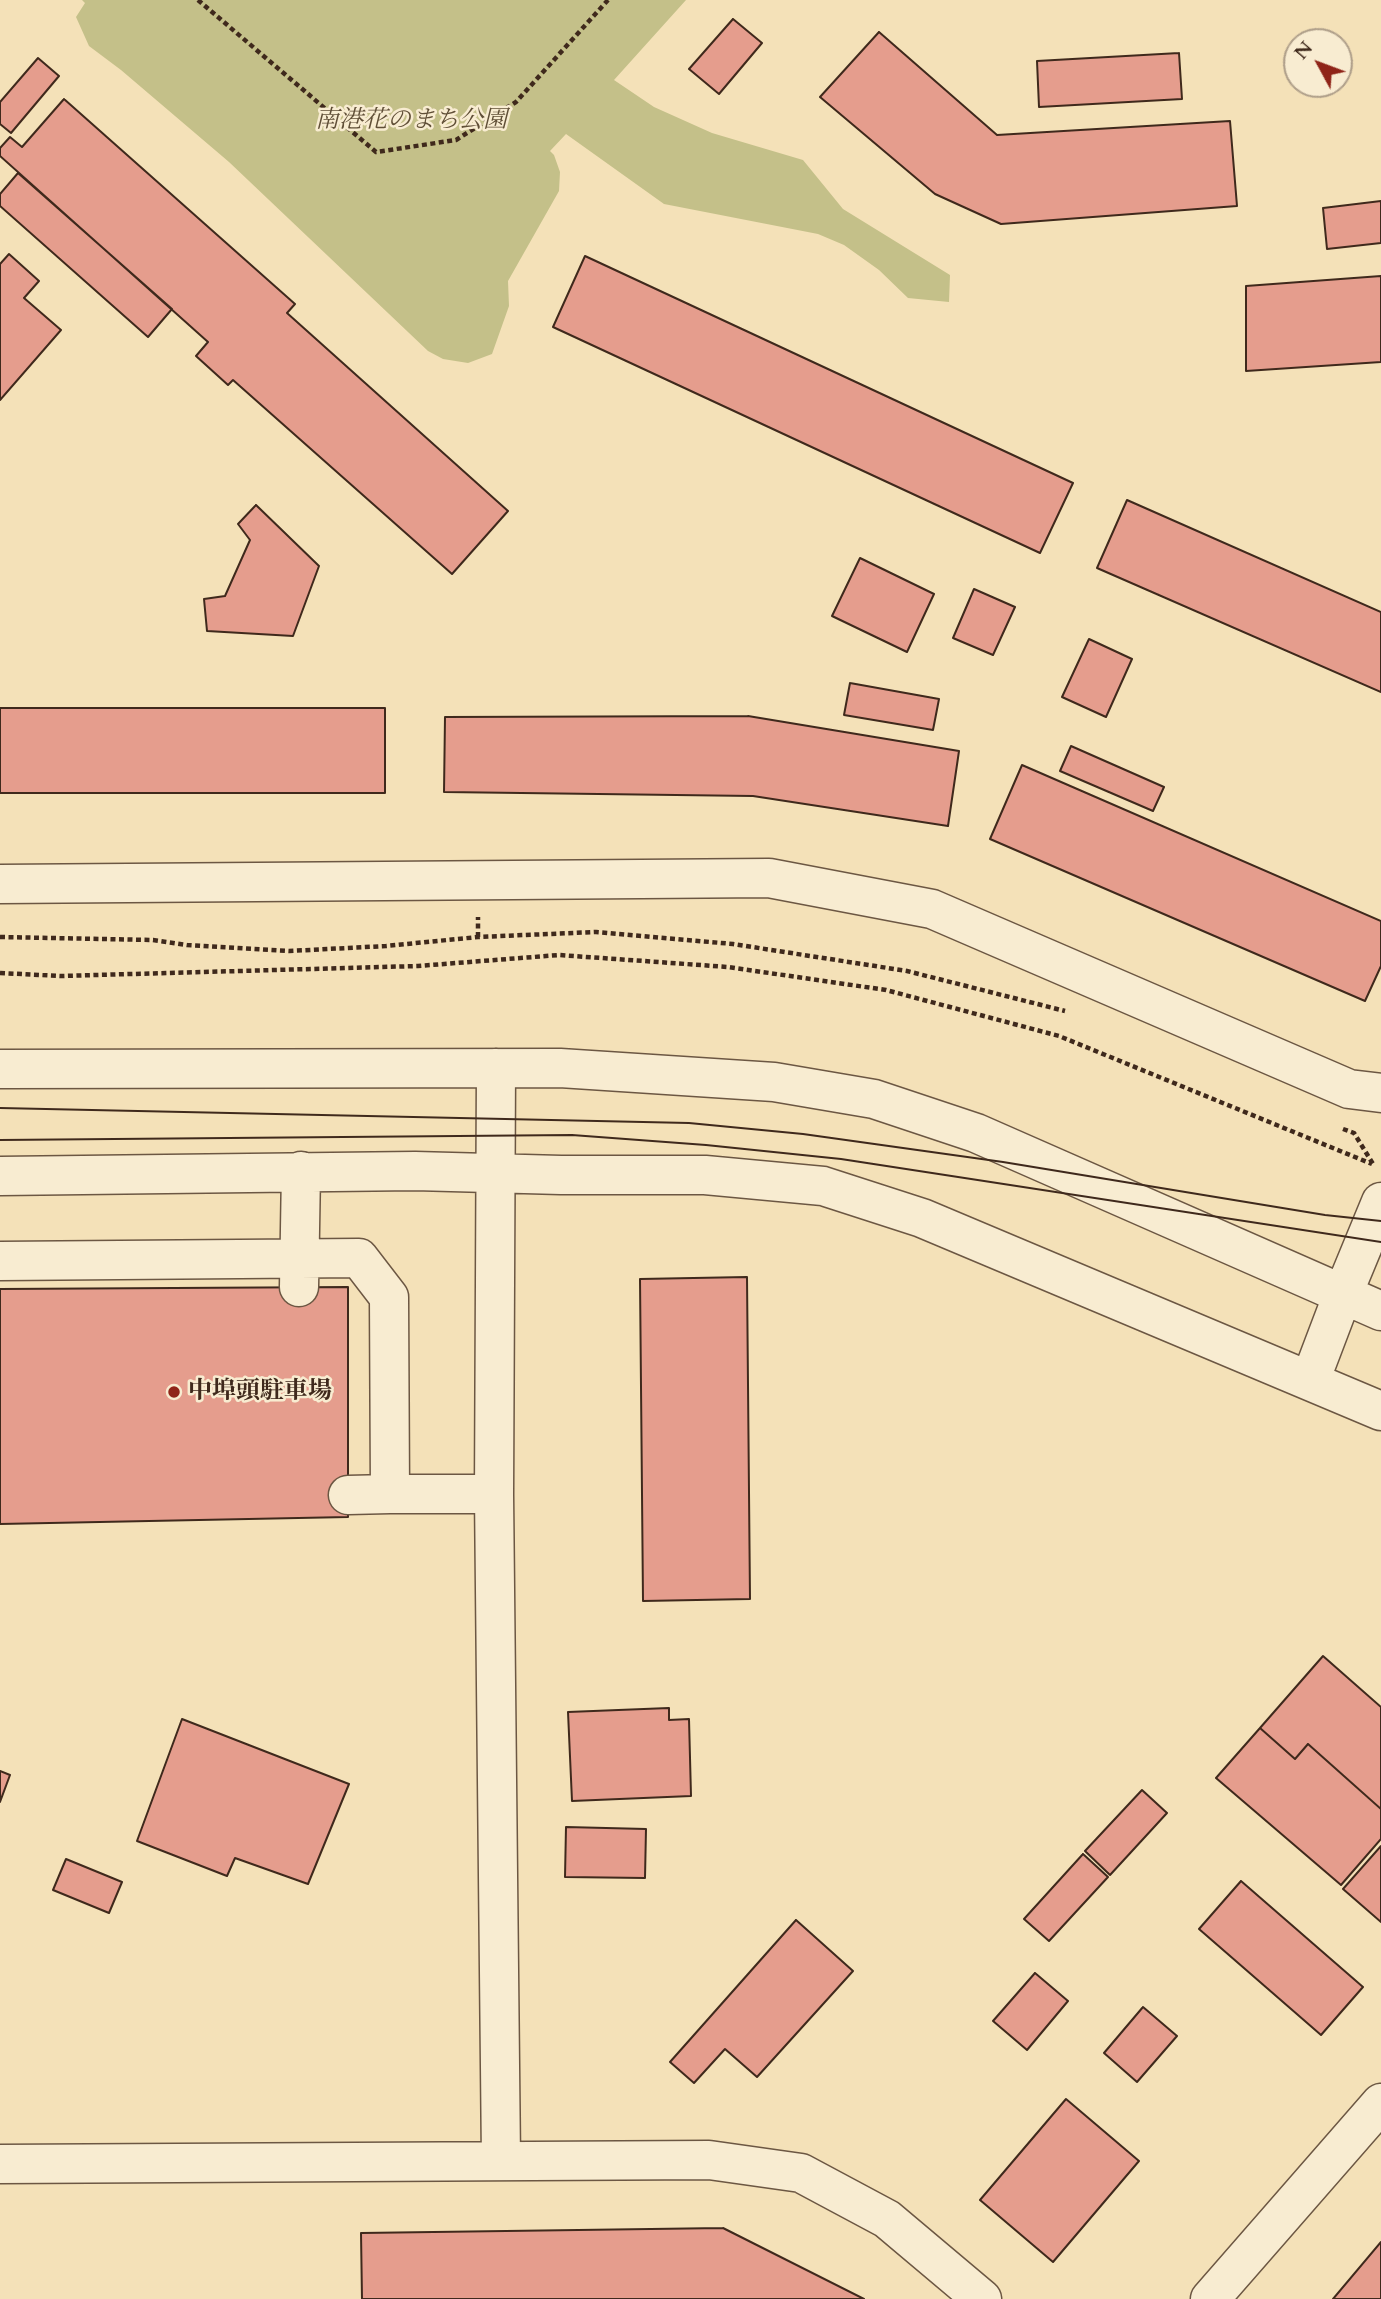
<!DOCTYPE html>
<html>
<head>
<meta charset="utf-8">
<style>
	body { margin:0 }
	#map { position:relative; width:1381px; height:2299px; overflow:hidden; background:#f4e1b8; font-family:Cardo,serif }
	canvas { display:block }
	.north { position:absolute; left:1283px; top:28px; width:70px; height:70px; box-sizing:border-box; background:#f8ecd1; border:2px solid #ae9e89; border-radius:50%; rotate:311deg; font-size:19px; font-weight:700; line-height:28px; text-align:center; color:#3f291c }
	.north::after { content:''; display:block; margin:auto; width:24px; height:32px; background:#8f2418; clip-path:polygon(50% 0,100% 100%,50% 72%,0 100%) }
</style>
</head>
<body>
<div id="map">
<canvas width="1381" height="2299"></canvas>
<div class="north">N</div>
</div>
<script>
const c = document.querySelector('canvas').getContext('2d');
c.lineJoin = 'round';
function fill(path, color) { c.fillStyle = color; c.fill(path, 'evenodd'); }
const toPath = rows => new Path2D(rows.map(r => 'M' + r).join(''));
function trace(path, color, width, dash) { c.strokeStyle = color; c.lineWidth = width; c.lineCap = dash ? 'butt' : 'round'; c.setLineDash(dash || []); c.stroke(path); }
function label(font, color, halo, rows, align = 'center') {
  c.font = font + ' Cardo,"Noto Serif JP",serif'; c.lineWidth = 5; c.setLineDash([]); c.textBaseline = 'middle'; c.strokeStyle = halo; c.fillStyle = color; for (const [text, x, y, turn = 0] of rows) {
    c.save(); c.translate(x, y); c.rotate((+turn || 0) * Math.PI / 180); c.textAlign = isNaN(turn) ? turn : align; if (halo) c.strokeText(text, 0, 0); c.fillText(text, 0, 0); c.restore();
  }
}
fill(toPath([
	[82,0,686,0,614,80,654,107,712,133,803,160,843,209,950,275,949,302,908,298,879,270,844,245,818,234,664,204,566,134,550,151,554,155,560,172,559,191,508,281,509,306,492,354,468,363,443,359,428,351,229,162,121,70,89,46,76,17,85,3]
]), '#c4c089');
const building = toPath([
	[733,19,762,43,719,94,689,69,733,19],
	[879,32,997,135,1230,121,1237,206,1001,224,935,194,820,97,879,32],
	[1179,53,1182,99,1039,107,1037,61,1179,53],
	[38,58,59,76,11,133,0,124,0,102,38,58],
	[64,99,295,304,287,313,508,511,452,574,233,380,228,385,196,356,208,342,0,156,0,148,10,137,22,147,64,99],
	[18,173,172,309,148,337,0,206,0,194,18,173],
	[1381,201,1381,243,1327,249,1323,208,1381,201],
	[9,254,39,281,24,298,61,330,0,400,0,264,9,254],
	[585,256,1073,483,1040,553,553,327,585,256],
	[1381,276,1381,362,1246,371,1246,286,1381,276],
	[1127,500,1381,612,1381,692,1097,568,1127,500],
	[256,505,319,566,293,636,207,631,204,599,225,596,250,540,238,524,256,505],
	[860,558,934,594,907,652,832,616,860,558],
	[974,589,1015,607,993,655,953,638,974,589],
	[1089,639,1132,659,1106,717,1062,697,1089,639],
	[850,683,939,699,933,730,844,715,850,683],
	[0,708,385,708,385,793,0,793,0,708],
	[748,716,959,751,948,826,753,796,444,792,445,717,748,716],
	[1071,746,1164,787,1153,811,1060,771,1071,746],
	[1022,765,1381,921,1381,966,1365,1001,990,839,1022,765],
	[747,1277,750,1599,643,1601,640,1279,747,1277],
	[348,1287,348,1517,0,1524,0,1289,348,1287],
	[1323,1656,1381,1707,1381,1809,1308,1744,1295,1759,1260,1728,1323,1656],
	[669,1708,669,1720,689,1719,691,1796,572,1801,568,1712,669,1708],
	[182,1719,349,1784,308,1884,235,1858,227,1876,137,1841,182,1719],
	[1260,1728,1295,1759,1308,1744,1381,1809,1381,1839,1341,1885,1216,1778,1260,1728],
	[0,1771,10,1775,0,1802,0,1771],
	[1142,1790,1167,1813,1110,1875,1085,1851,1142,1790],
	[566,1827,646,1829,645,1878,565,1877,566,1827],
	[1381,1846,1381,1922,1343,1889,1381,1846],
	[1083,1854,1108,1877,1049,1941,1024,1919,1083,1854],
	[66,1859,122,1882,109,1913,53,1890,66,1859],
	[1241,1881,1363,1987,1321,2035,1199,1929,1241,1881],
	[796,1920,853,1971,757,2077,725,2049,694,2083,670,2062,796,1920],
	[1035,1973,1068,2001,1027,2050,993,2021,1035,1973],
	[1143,2007,1177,2036,1137,2082,1104,2053,1143,2007],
	[1066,2099,1139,2161,1053,2262,980,2200,1066,2099],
	[723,2228,864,2299,362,2299,361,2233,723,2228],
	[1381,2242,1381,2299,1333,2299,1381,2242]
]);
fill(building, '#e59d8d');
trace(building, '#3f291c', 2);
const minor = toPath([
	[0,884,769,878,932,909,1349,1089,1381,1093],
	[496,1068,494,1494,501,2161],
	[0,1069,560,1068,774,1082,874,1099,976,1133,1381,1311],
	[0,1176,415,1171,561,1175,705,1175,823,1186,922,1218,1381,1411],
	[0,1261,359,1258,389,1297,390,1494,494,1494],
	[299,1287,301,1171],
	[1310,1381,1343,1294,1381,1202],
	[348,1495,390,1494],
	[0,2164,709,2160,801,2173,887,2219,982,2299],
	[1210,2299,1381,2103]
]);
trace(minor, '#6c5743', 41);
trace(toPath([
	[198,0,376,152,456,140,516,102,608,0],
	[0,937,153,940,187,945,289,951,386,946,478,937,596,932,733,944,907,971,1065,1011],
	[478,937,478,917],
	[0,973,60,976,418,966,559,955,728,967,886,990,1059,1036,1372,1164],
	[1343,1129,1354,1133,1373,1164]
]), '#3f291c', 4.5, [5, 3.5]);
trace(minor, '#f8ecd1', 38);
trace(toPath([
	[0,1108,689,1123,803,1134,1003,1162,1325,1215,1381,1221],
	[0,1140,572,1135,706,1145,841,1159,1381,1242]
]), '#3f291c', 2);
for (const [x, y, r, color] of [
	[174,1392,7,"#8f2418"]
]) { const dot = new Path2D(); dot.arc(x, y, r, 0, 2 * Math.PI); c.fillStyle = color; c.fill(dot); trace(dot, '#f8ecd1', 2.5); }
label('italic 24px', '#604f37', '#f8ecd1', [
	["南港花のまち公園",411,121]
]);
label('bold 24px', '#3f291c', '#f8ecd1', [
	["中埠頭駐車場",188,1392]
], 'left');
</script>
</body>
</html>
